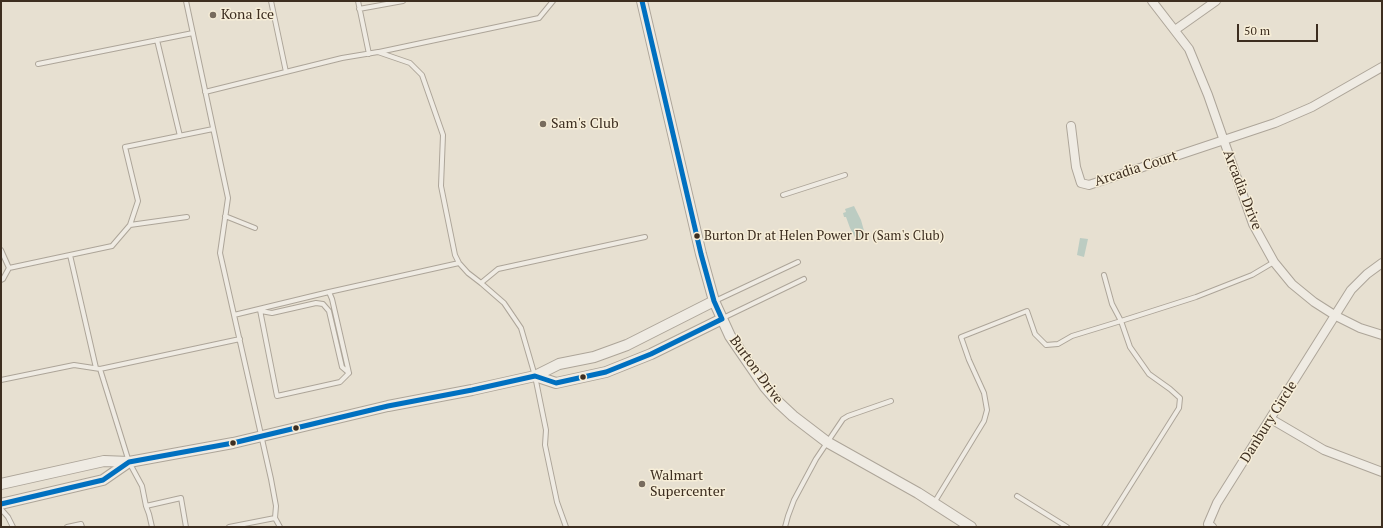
<!DOCTYPE html>
<html>
<head>
<meta charset="utf-8">
<style>
	body { margin:0 }
	#map { position:relative; width:1383px; height:528px; overflow:hidden; background:#e7e0d1; font-family:"PT Serif",serif }
	canvas { display:block }
	.frame { position:absolute; inset:0; border:2px solid #3d2e20; pointer-events:none }
	.scale { position:absolute; left:1237px; top:24px; width:81px; height:18px; box-sizing:border-box; border:2px solid #3d2e20; border-top:0; padding-left:5px; font-size:12px; line-height:14px; white-space:nowrap; color:#3d2e20; -webkit-text-stroke:3px #f7eed8; paint-order:stroke }
</style>
</head>
<body>
<div id="map">
<canvas width="1383" height="528"></canvas>
<div class="frame"></div>
<div class="scale">50 m</div>
</div>
<script>
const c = document.querySelector('canvas').getContext('2d');
c.lineJoin = 'round';
function fill(path, color) { c.fillStyle = color; c.fill(path, 'evenodd'); }
const toPath = rows => new Path2D(rows.map(r => 'M' + r).join(''));
function trace(path, color, width, dash) { c.strokeStyle = color; c.lineWidth = width; c.lineCap = dash ? 'butt' : 'round'; c.setLineDash(dash || []); c.stroke(path); }
function label(font, color, halo, rows, align = 'center') {
  c.font = font + ' "PT Serif",serif'; c.lineWidth = 3; c.setLineDash([]); c.textBaseline = 'middle'; c.strokeStyle = halo; c.fillStyle = color; for (const [text, x, y, turn = 0] of rows) {
    c.save(); c.translate(x, y); c.rotate((+turn || 0) * Math.PI / 180); c.textAlign = isNaN(turn) ? turn : align; if (halo) c.strokeText(text, 0, 0); c.fillText(text, 0, 0); c.restore();
  }
}
fill(toPath([
	[854,206,861,220,866,238,857,241,850,228,846,217,844,217,843,213,846,212,845,209],
	[1080,238,1088,239,1084,257,1077,255]
]), '#bcccc2');
const service = toPath([
	[186,1,228,198,220,253,271,479,276,506,275,518,280,527],
	[271,1,286,72],
	[358,1,369,54],
	[359,9,403,1],
	[157,40,180,136],
	[379,52,539,18,553,1],
	[38,64,193,33],
	[205,92,342,58,378,52,410,63,422,75,443,135,441,186,455,255,459,263,468,273,481,283,504,303,521,328,535,376,546,430,545,445,557,502,566,527],
	[783,195,845,175],
	[225,216,255,228],
	[130,225,138,201,125,147,213,129],
	[1,250,9,268,112,246,130,225,187,217],
	[70,255,96,368],
	[1,280,3,279,9,268],
	[481,283,498,269,645,237],
	[329,292,459,263],
	[715,301,798,262],
	[260,310,277,396,340,382,349,373],
	[261,311,272,313,316,303,323,304,329,311,342,367,349,373],
	[234,315,329,292,332,299,349,373],
	[723,318,804,279],
	[100,369,240,339],
	[1,380,74,365,100,369,129,462,142,486,146,506],
	[1017,496,1067,527],
	[934,503,984,421,987,410,984,393,969,360,961,337,1027,311,1035,334,1046,345,1058,344,1072,336,1121,321,1112,304,1104,275],
	[1,509,8,517,13,527],
	[67,527,81,524,82,527],
	[152,527,149,514,146,506,181,498,186,527],
	[229,527,275,518],
	[785,527,788,516,794,500,816,459,843,419,848,416,891,401],
	[1104,527,1179,408,1180,398,1170,389,1149,374,1130,347,1121,321,1196,297,1252,275,1274,262]
]);
const minor = toPath([
	[1152,1,1189,49,1208,95,1253,224,1274,262,1292,284,1314,302,1336,316,1360,328,1382,335],
	[1175,30,1216,1],
	[1071,126,1076,167,1081,183,1089,185,1275,123,1312,107,1382,67],
	[1271,419,1324,450,1382,472],
	[1212,527,1208,524,1217,503,1351,290,1367,274,1382,263]
]);
const tertiary = toPath([
	[642,1,701,254,714,301,730,336,765,387,778,402,793,416,827,442,918,493,971,527],
	[535,376,556,383,606,372,651,354,722,319],
	[1,484,104,461,129,462,233,443,388,406,472,390,535,376,559,364,594,357,627,345,714,301],
	[1,504,103,480,129,462]
]);
trace(service, '#ada599', 6);
trace(minor, '#ada599', 10);
trace(tertiary, '#ada599', 12);
trace(service, '#efebe3', 4);
trace(minor, '#efebe3', 8);
trace(tertiary, '#efebe3', 10);
trace(toPath([
	[1,504,103,480,129,462,233,443,388,406,472,390,535,376,556,383,606,372,651,354,722,319,714,301,701,254,642,1]
]), '#0070c0', 5);
for (const [x, y, r, color] of [
	[213,15,4,"#786c5e"],
	[543,124,4,"#786c5e"],
	[697,236,3.5,"#3d2e20"],
	[583,377,3.5,"#3d2e20"],
	[296,428,3.5,"#3d2e20"],
	[233,443,3.5,"#3d2e20"],
	[642,484,4,"#786c5e"]
]) { const dot = new Path2D(); dot.arc(x, y, r, 0, 2 * Math.PI); c.fillStyle = color; c.fill(dot); trace(dot, '#f7eed8', 1.5); }
label('13px', '#3d2e20', '#f7eed8', [
	["Burton Dr at Helen Power Dr (Sam's Club)",704,236]
], 'left');
label('14px', '#3d2e20', '#f7eed8', [
	["Kona Ice",221,15],
	["Sam's Club",551,124],
	["Walmart",650,476],
	["Supercenter",650,492]
], 'left');
label('14px', '#3d2e20', '#f7eed8', [
	["Arcadia Court",1136,169,-18],
	["Arcadia Drive",1242,190,69],
	["Burton Drive",756,370,54],
	["Danbury Circle",1269,422,-58]
]);
</script>
</body>
</html>
